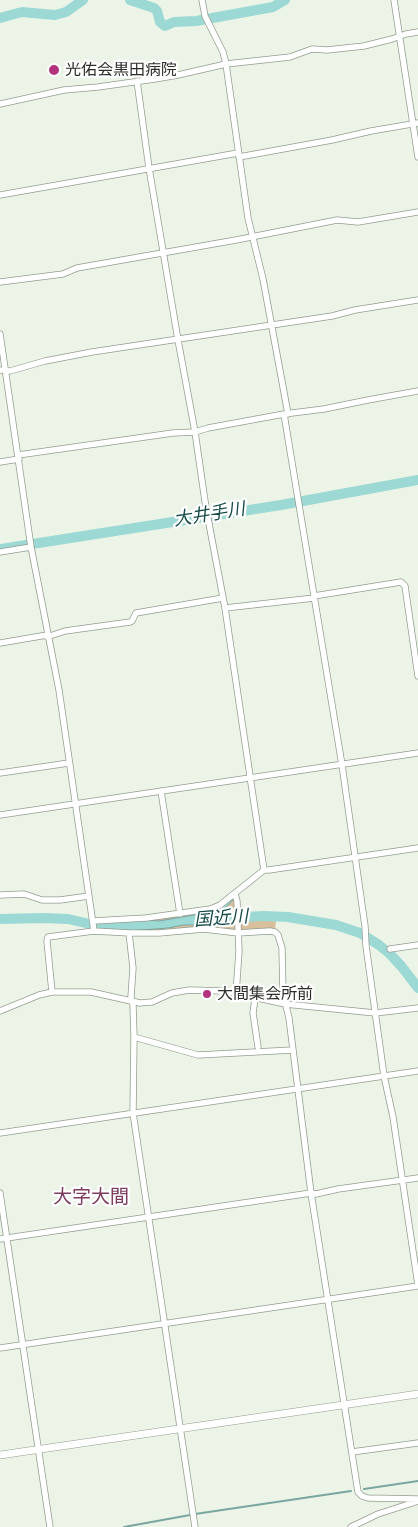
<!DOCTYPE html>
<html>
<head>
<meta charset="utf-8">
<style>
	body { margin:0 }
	canvas { display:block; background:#ebf4e6 }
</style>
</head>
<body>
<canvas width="418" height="1527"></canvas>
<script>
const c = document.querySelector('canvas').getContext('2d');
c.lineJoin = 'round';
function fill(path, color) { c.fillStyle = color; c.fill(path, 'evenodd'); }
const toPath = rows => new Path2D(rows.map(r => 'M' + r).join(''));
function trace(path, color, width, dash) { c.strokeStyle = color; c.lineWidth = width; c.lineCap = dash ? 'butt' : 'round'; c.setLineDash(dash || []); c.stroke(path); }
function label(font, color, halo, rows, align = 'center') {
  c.font = font + ' Ubuntu,"Noto Sans JP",sans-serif'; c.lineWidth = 4.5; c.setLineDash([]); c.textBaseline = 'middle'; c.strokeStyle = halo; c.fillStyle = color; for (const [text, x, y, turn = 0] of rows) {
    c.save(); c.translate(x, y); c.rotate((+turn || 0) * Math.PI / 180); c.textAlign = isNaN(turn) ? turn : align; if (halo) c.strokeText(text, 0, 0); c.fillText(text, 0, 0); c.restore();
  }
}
fill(toPath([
	[234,896,236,922,260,920,276,921,275,929,155,931,99,929,94,923,211,910]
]), '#d9c09d');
const water = toPath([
	[234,896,235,898,223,910,229,915,236,917,236,920,214,920,198,925,183,925,168,928,128,931,99,929,95,928,95,924,97,923,150,920,159,921,205,913,216,910,234,896]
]);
fill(water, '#9cd9d5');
trace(water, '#7aa6a1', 1);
trace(toPath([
	[364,1489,418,1481],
	[195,1514,351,1491],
	[124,1527,190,1515]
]), '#7aa6a1', 2);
trace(toPath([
	[130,0,154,8,157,11,160,22,165,26,174,22,196,21,273,7,285,0],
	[0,18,22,12,55,15,66,12,83,0],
	[0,549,281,505,418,480],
	[227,918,264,916,288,917,336,925,360,933,379,945,390,954,402,967,418,988],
	[0,919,44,918,68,919,103,927]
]), '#9cd9d5', 10);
const minor = toPath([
	[202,0,205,16,223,52,226,64,248,218,263,279,288,414],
	[394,0,418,157],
	[137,81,149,168,178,340,195,432,206,508,225,608,264,870],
	[0,104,64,90,98,87,155,79,178,75,226,64,290,57,312,49,327,50,364,46,392,39,406,34,418,32],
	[239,157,332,140,371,131,418,123],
	[0,195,238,153],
	[0,282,63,274,77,268,236,240,337,220,358,222,418,212],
	[0,334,31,547,59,690,94,931,129,933,159,933,204,929,238,933,270,931,275,932,278,935,282,948,283,994,289,1018,311,1193,358,1492,362,1496,368,1498,418,1499],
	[0,370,10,371,45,361,92,352,332,316,355,310,418,300],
	[284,414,342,765,365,926,366,946,384,1076,393,1117,418,1285],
	[18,455,173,433,195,432,208,428,284,414,324,409,368,400,418,391],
	[0,462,19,459],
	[0,552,31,547],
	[314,596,401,582,405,586,418,676],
	[225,608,314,598],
	[47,637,65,631,130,622,132,621,136,613,223,598],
	[0,643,47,635],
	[0,773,69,763],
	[161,791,180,914],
	[0,815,418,753],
	[235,894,237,901,239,951,236,994],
	[0,895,24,894,42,900,60,900,89,896],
	[93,921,146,918,210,909,220,905,264,870,269,870,418,848],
	[129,933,133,968,131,997,133,1005,134,1037,133,1113,195,1527],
	[390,949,418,945],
	[52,992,47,941,48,937,94,931],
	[255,998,253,1013,258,1047],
	[0,1011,39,995,52,992,91,992,140,1003,152,1002,172,993,189,990,226,991,285,1004,375,1013,418,1008],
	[134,1037,198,1055,293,1050],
	[0,1133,418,1071],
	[0,1193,50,1527],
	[0,1239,311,1193,316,1194,338,1189,418,1178],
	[0,1348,418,1286],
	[352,1452,418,1443],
	[351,1527,378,1514,418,1501]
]);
const tertiary = toPath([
	[0,1455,418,1394]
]);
trace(minor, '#949c8f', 7);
trace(tertiary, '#949c8f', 8);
trace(minor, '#fff', 5.5);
trace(tertiary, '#fff', 7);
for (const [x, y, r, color] of [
	[54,70,6,"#b3327d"],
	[207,994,5,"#b3327d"]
]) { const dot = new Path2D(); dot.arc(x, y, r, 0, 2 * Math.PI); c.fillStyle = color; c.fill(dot); trace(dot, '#fff', 2); }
label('16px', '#2b2e29', '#fff', [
	["光佑会黒田病院",65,70],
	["大間集会所前",217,994]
], 'left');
label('italic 18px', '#134a48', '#fff', [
	["大井手川",209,514,-9],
	["国近川",221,918,-4]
]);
label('19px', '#7e3d5f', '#fff', [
	["大字大間",91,1197]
]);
</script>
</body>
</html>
